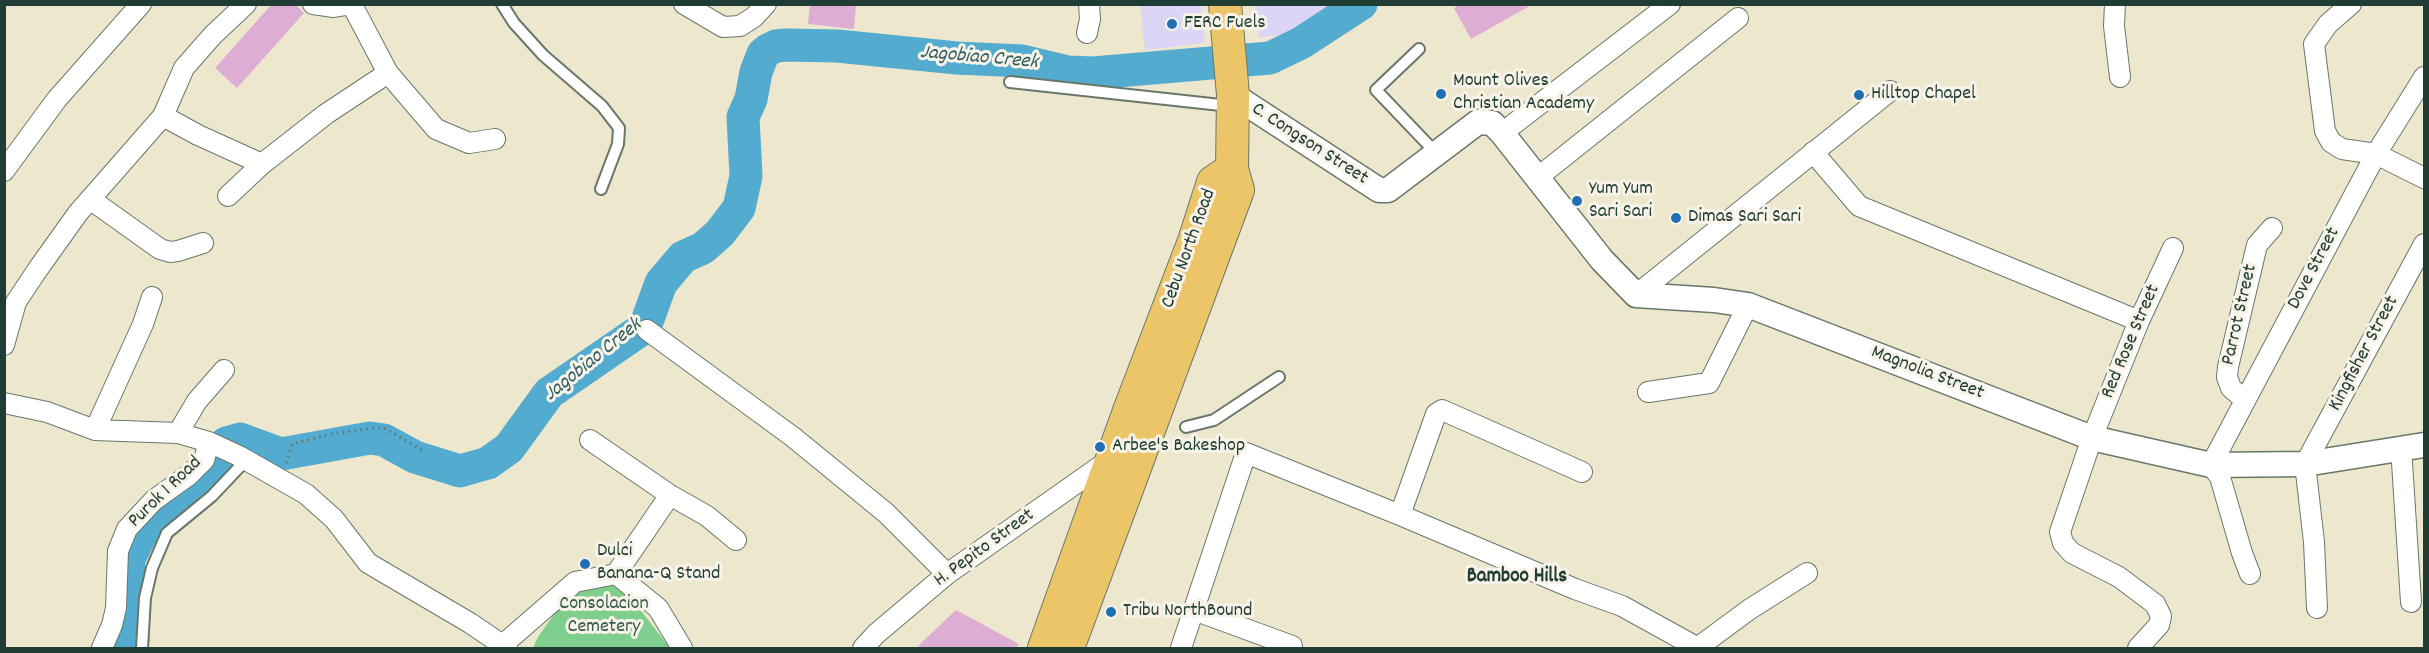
<!DOCTYPE html>
<html>
<head>
<meta charset="utf-8">
<style>
	body { margin:0 }
	#map { position:relative; width:2429px; height:653px; overflow:hidden; background:#ede7cd; font-family:Dekko,sans-serif }
	canvas { display:block }
	.frame { position:absolute; inset:0; border:6px solid #1f3d34; pointer-events:none }
</style>
</head>
<body>
<div id="map">
<canvas width="2429" height="653"></canvas>
<div class="frame"></div>
</div>
<script>
const c = document.querySelector('canvas').getContext('2d');
c.lineJoin = 'round';
function fill(path, color) { c.fillStyle = color; c.fill(path, 'evenodd'); }
const toPath = rows => new Path2D(rows.map(r => 'M' + r).join(''));
function trace(path, color, width, dash) { c.strokeStyle = color; c.lineWidth = width; c.lineCap = dash ? 'butt' : 'round'; c.setLineDash(dash || []); c.stroke(path); }
function label(font, color, halo, rows, align = 'center') {
  c.font = font + ' Dekko,sans-serif'; c.lineWidth = 6; c.setLineDash([]); c.textBaseline = 'middle'; c.strokeStyle = halo; c.fillStyle = color; for (const [text, x, y, turn = 0] of rows) {
    c.save(); c.translate(x, y); c.rotate((+turn || 0) * Math.PI / 180); c.textAlign = isNaN(turn) ? turn : align; if (halo) c.strokeText(text, 0, 0); c.fillText(text, 0, 0); c.restore();
  }
}
fill(toPath([
	[1140,5,1201,5,1205,43,1145,50],
	[1255,5,1255,4,1353,5,1285,34,1259,38]
]), '#dcd5f6');
fill(toPath([
	[612,582,628,594,670,648,533,648,538,637,562,603,586,588]
]), '#7fce8e');
trace(toPath([
	[128,648,133,641,131,587,128,561,141,534,211,470,226,443,240,439,281,454,370,438,384,440,415,457,460,471,488,463,509,448,549,393,645,327,661,283,683,257,703,248,720,233,739,208,746,176,743,117,751,99,756,72,763,54,768,50,776,46,786,45,837,46,957,58,1022,61,1068,72,1093,73,1270,58,1301,43,1361,4]
]), '#53abd0', 33);
fill(toPath([
	[272,4,295,4,304,13,237,88,215,68],
	[810,4,856,4,854,29,808,24],
	[1460,4,1533,4,1471,39,1454,8],
	[956,610,1019,644,1016,648,923,648,918,646]
]), '#ddadd4');
const service = toPath([
	[502,4,514,23,543,55,602,106,619,128,618,144,601,189],
	[1419,49,1376,90,1437,154],
	[1010,82,1230,106],
	[1186,427,1214,420,1279,377],
	[142,648,145,598,152,568,167,533,212,496,246,460]
]);
const minor = toPath([
	[313,4,334,7,352,4],
	[684,4,723,27,740,26,754,17,766,4],
	[2115,4,2114,26,2120,77],
	[2351,4,2328,24,2314,44,2325,131,2331,142,2342,149,2376,154,2424,178],
	[352,5,388,73,436,129,469,143,495,139],
	[1087,33,1090,19,1089,4],
	[163,116,198,135,262,164],
	[1502,133,1670,4],
	[1813,152,1859,206,2139,321],
	[4,171,57,99,141,4],
	[1537,178,1738,18],
	[228,196,262,164,326,114,388,73],
	[90,199,160,249,170,252,178,251,203,243],
	[1636,295,1890,91],
	[647,330,793,437,886,513,947,574],
	[4,345,16,302,38,269,78,213,163,116,184,68,213,35,246,4],
	[1648,392,1709,383,1748,305],
	[2245,400,2231,388,2227,377,2228,367,2257,245,2272,228],
	[4,403,47,412,95,430,178,433,209,442,239,456,306,494,334,519,368,563,470,623,507,648],
	[95,430,143,324,152,297],
	[178,433,197,401,224,370],
	[590,440,670,495,707,516,736,540],
	[2401,447,2411,602],
	[1400,515,1436,414,1442,410,1582,472],
	[616,574,670,495],
	[2250,574,2242,553,2220,477,2211,465,2376,154,2424,77],
	[2317,608,2314,542,2305,464,2424,244],
	[1194,610,1292,646],
	[102,648,112,625,116,608,118,551,127,529,154,500,189,475,204,460,209,442],
	[499,648,575,582,616,574,658,608,682,648],
	[863,648,876,634,947,574,1112,458],
	[1181,648,1246,453,1400,515,1575,589,1622,606,1698,648],
	[1697,648,1750,609,1807,573],
	[2138,648,2159,625,2161,616,2155,604,2119,577,2072,553,2063,543,2060,532,2092,438,2139,321,2173,248]
]);
const tertiary = toPath([
	[1233,95,1379,190,1388,190,1478,122,1492,123,1502,133,1602,260,1636,295,1714,300,1748,305,2092,438,2211,465,2305,464,2424,445]
]);
const primary = toPath([
	[1044,648,1129,411,1194,241,1213,182,1232,169],
	[1068,648,1238,190,1232,169,1233,95,1225,4]
]);
trace(service, '#67786a', 14);
trace(minor, '#67786a', 22);
trace(tertiary, '#67786a', 27);
trace(primary, '#67786a', 34);
trace(toPath([
	[286,463,292,444,331,434,382,427,422,450]
]), '#67786a', 3, [1.5, 4.5]);
trace(service, '#fff', 10);
trace(minor, '#fff', 20);
trace(tertiary, '#fff', 24);
trace(primary, '#ecc569', 32);
for (const [x, y, r, color] of [
	[1172,24,6,"#1f6fb2"],
	[1441,94,6,"#1f6fb2"],
	[1859,95,6,"#1f6fb2"],
	[1577,201,6,"#1f6fb2"],
	[1676,218,6,"#1f6fb2"],
	[1100,447,6,"#1f6fb2"],
	[585,564,6,"#1f6fb2"],
	[1111,612,6,"#1f6fb2"]
]) { const dot = new Path2D(); dot.arc(x, y, r, 0, 2 * Math.PI); c.fillStyle = color; c.fill(dot); trace(dot, '#f7f3e8', 2); }
label('20px', '#1f3d34', '#f7f3e8', [
	["FERC Fuels",1184,24],
	["Mount Olives",1453,82],
	["Christian Academy",1453,105],
	["Hilltop Chapel",1871,95],
	["Yum Yum",1589,190],
	["Sari Sari",1589,213],
	["Dimas Sari Sari",1688,218],
	["Arbee's Bakeshop",1112,447],
	["Dulci",597,552],
	["Banana-Q Stand",597,575],
	["Tribu NorthBound",1123,612]
], 'left');
label('20px', '#1f3d34', '#f7f3e8', [
	["C. Congson Street",1309,145,33],
	["Cebu North Road",1190,249,-70],
	["Dove Street",2315,269,-62],
	["Parrot Street",2241,315,-77],
	["Red Rose Street",2132,342,-67],
	["Kingfisher Street",2365,354,-62],
	["Magnolia Street",1927,374,21],
	["Purok 1 Road",166,493,-44],
	["H. Pepito Street",985,549,-36]
]);
label('20px', '#325a46', '#f7f3e8', [
	["Consolacion",604,605],
	["Cemetery",604,628]
]);
label('italic 21px', '#2f5e63', '#f7f3e8', [
	["Jagobiao Creek",979,59,5],
	["Jagobiao Creek",594,361,-39]
]);
label('bold 21px', '#1f3d34', '#f7f3e8', [
	["Bamboo Hills",1517,578]
]);
</script>
</body>
</html>
